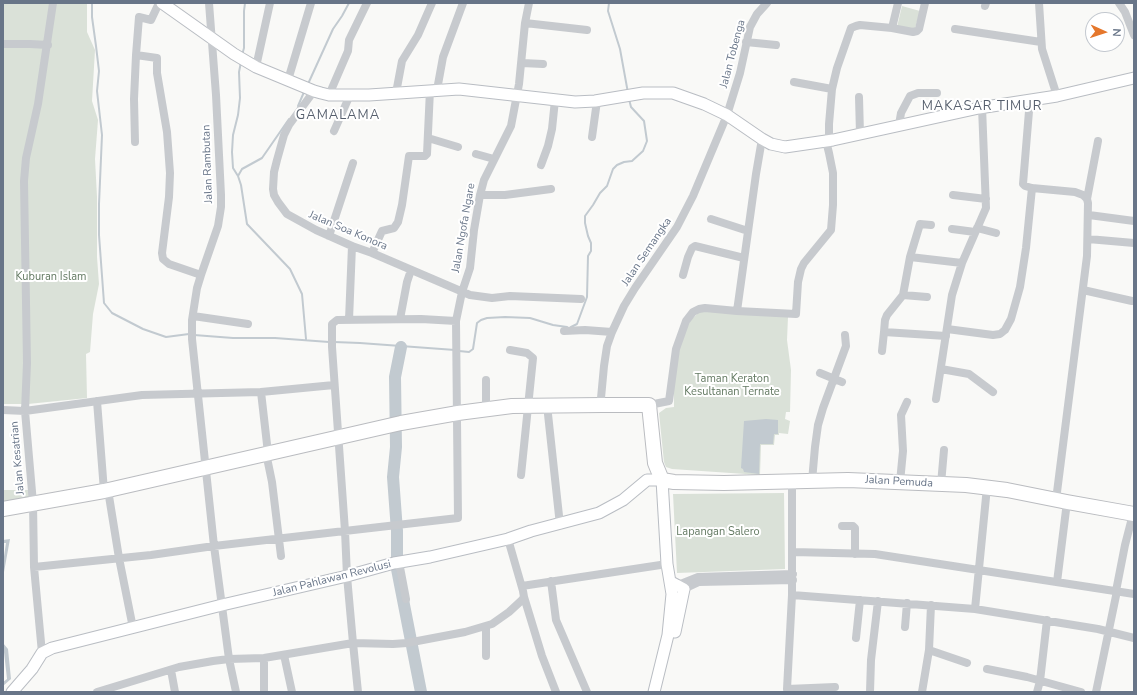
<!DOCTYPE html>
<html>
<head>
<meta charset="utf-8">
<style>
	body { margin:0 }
	#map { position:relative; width:1137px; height:695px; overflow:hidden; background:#f9f9f7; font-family:"Nunito Sans",sans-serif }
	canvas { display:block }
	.frame { position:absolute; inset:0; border:4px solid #687588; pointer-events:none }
	.north { position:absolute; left:1085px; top:12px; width:40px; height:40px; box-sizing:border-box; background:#fff; border:1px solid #c3c8cf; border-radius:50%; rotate:93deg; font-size:11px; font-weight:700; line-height:16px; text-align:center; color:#687588 }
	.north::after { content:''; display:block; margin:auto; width:14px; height:18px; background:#e5772c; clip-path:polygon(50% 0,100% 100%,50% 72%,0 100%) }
</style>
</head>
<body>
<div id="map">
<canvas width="1137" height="695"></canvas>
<div class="frame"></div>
<div class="north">N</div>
</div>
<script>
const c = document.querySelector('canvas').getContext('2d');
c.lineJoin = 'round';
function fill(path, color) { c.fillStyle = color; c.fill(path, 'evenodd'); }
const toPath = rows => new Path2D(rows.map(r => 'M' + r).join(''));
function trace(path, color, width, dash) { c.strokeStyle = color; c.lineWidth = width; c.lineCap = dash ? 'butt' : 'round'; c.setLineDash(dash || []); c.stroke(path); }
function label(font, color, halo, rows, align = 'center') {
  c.font = font + ' "Nunito Sans",sans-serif'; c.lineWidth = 4; c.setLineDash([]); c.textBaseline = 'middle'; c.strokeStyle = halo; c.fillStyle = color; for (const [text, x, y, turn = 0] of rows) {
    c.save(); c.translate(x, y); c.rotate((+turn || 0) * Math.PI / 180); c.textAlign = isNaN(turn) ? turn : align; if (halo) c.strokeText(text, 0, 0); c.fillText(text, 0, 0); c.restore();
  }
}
fill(toPath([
	[3,3,87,3,87,32,95,50,92,101,98,120,95,159,97,197,97,257,99,284,93,314,90,352,86,354,87,398,28,404,3,404],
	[902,6,920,11,914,32,897,27],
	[700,311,788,317,787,340,791,370,790,412,786,412,785,419,790,421,788,434,779,433,779,435,775,435,774,445,761,445,760,475,672,469,666,467,664,462,659,413,666,408,674,407,674,384,677,360,681,341,690,321],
	[3,489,4,490,31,490,32,500,3,505],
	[784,493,785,569,677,573,673,494]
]), '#dae1d8');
fill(toPath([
	[766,419,778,420,778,434,774,434,773,444,760,444,759,474,744,472,743,469,741,468,744,421],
	[10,539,4,572,3,601,3,563,6,543,3,543,3,540],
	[3,643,8,649,11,679,3,686,3,682,7,679]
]), '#c2cad0');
trace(toPath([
	[92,3,92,17,96,46,99,71,97,91,102,135,99,204,99,235,104,303,112,313,143,329,166,337,189,334],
	[609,3,608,11,620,49,628,93],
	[242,55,244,48,244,11,245,3],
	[308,84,333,29,342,16,349,3],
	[298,106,304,92],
	[289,119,262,158,242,169,238,176,241,185,247,224,290,269,302,294,306,339],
	[238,176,233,168,232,152,233,135,238,115,240,98,239,72,241,62],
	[571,327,577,324,587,297,588,256,591,251,591,243,588,236,585,223,585,216,593,205,600,193,607,186,613,169,617,165,624,162,632,161,643,151,647,141,644,121,631,107,629,99],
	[194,335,233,338,275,338,329,342],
	[334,342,360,343,455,350],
	[459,351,469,352,473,349,477,323,481,320,487,318,505,317,530,318,553,325,567,327]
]), '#c2cad0', 2);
trace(toPath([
	[401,347,395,377,396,447,393,477,397,531,397,569,421,692]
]), '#c2cad0', 12);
const secondary = toPath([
	[162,3,234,54,256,67,314,91,321,93,329,95,369,95,459,89,575,102,595,101,643,93,673,93,704,104,727,115,762,139,771,144,785,147,833,140,979,108,1057,96,1134,78],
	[671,582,684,589,675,632],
	[12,692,32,669,42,653,52,648,222,605,347,576,394,563,430,557,508,539,531,531,599,513,623,500,647,480,662,480,667,564,672,594,668,635,654,692]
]);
const highway = toPath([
	[3,509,104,491,401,423,458,413,512,406,602,405,649,405,655,463,662,480,674,482,724,483,848,480,966,485,1007,490,1067,502,1134,514]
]);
trace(secondary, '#b9bdc3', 13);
trace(highway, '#babcc0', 16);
trace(toPath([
	[159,3,151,20,139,17,136,55,157,58,157,73,167,132,170,173,169,197,162,253,163,259,169,264,201,275],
	[1039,3,1042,49,1057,96],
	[1119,3,1125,12,1134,35],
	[985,6,986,3],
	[525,23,587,30],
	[892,28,913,32,917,31,919,29,925,3],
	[955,29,1041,42],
	[746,42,776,45],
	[3,44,30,44,48,45],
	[522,63,543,64],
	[256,67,270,3],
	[288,80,311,3],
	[794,82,832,89],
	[437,90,443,57,463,3],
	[314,91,289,125,284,135,277,160,274,172,273,189,274,195,278,202,287,214,316,230,352,246,372,253,470,295,492,298,510,296,581,299],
	[396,93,402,61,418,35,432,3],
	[329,95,348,51,349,40,367,3],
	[859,97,860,134],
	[1030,99,1023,184,1025,186,1032,188,1075,192,1083,195,1087,199,1088,203,1087,256,1056,500],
	[899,125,901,113,910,96,918,93,937,93],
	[334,131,350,95],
	[592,137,597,101],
	[428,138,458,147],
	[829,141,829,124,832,89,837,68,851,28,856,26,860,25,892,28,898,3],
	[135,142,134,99,136,55],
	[476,154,494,159],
	[541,165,548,146,552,129,555,100],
	[480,195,505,195,551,189],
	[953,195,986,199],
	[1087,199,1098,141],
	[1089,215,1134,221],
	[711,219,748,231],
	[977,228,996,233],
	[952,229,975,232],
	[329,236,353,163],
	[1088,239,1134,243],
	[372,253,382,231,394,228,398,222,402,205,409,156,425,156,427,154,430,90],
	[910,257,920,224,931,225],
	[683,275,688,257,692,248,695,246,744,258],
	[1083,290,1132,301],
	[903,295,927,297],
	[737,311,756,174,762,139],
	[193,316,248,324],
	[400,319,407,282,411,270],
	[349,320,352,246],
	[947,329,993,335,1000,334,1005,330,1011,319,1020,287,1026,248,1032,188],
	[564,331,585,330,612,332],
	[946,336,884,332,885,320,887,315,903,295,910,257,962,263],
	[510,350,527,353,533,358,521,475],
	[882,351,884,332],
	[941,369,969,374,993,392],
	[820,373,842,382],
	[261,392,268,453],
	[936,399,952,295,962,263,986,208,982,107],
	[97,401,104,491],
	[547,405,560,525],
	[602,405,601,398,604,366,607,346,612,332,624,306,635,288,677,227,693,196,727,115,740,73,750,27,757,14,767,3],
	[649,405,669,401,676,349,686,321,693,312,699,309,705,308,737,311,796,314,798,282,801,269,804,263,831,230,833,205,833,173,829,153,826,141],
	[486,409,486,380],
	[3,410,25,411,142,395,261,392,334,385],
	[266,453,272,482,281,556],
	[812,481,815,447,818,425,823,408,846,346,845,335],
	[792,482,792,595,787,689,835,687],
	[900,482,903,451,901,415,907,402],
	[941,484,944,450],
	[108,490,119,558,133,628],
	[842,526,853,526,855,528,855,554],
	[793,552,875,554,1134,594],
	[399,562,406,599],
	[34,567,151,555,214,546,458,518,456,321,462,292,470,268,474,230,480,195,484,180,511,126,519,84,525,23,529,3],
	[551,581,556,620,587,692],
	[1057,582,1067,502],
	[522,586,667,564],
	[676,589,678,585,698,577,793,574],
	[684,589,699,582,793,580],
	[1116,591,1125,545,1133,514],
	[792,595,975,609,1098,629,1134,638],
	[524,597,542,656,556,692],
	[931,605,929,650,967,663],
	[975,609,987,487],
	[486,626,486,656],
	[905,627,907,603],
	[856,638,860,600],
	[42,653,34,567,33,503,25,411,27,363,24,181,26,158,38,104,53,3],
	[284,655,292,692],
	[987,669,1027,677,1081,692],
	[171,670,175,692],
	[97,692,179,667,213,661,229,659,214,546,192,339,192,320,197,288,201,275,218,226,221,207,221,195,216,95,209,3],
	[236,692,229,659,264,658,353,643,347,576,345,531,332,347,332,324,337,320,421,319,456,321],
	[264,692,264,658],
	[358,692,353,643,393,644,407,643,465,632,492,624,509,612,522,600,524,597,523,591,508,539],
	[870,692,871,660,878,601],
	[922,692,929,650],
	[1037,692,1040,681,1047,620],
	[1096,692,1117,591]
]), '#c7cace', 8);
trace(secondary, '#fff', 11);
trace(highway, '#fff', 14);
label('11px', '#687588', '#fff', [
	["Jalan Tobenga",733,54,-75],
	["Jalan Rambutan",208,164,-92],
	["Jalan Ngofa Ngare",464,228,-80],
	["Jalan Soa Konora",348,231,23],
	["Jalan Semangka",647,252,-56],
	["Jalan Kesatrian",18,458,-95],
	["Jalan Pemuda",899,482,3],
	["Jalan Pahlawan Revolusi",332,579,-14]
]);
label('11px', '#647a63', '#fff', [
	["Kuburan Islam",51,277],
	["Taman Keraton",732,379],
	["Kesultanan Ternate",732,392],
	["Lapangan Salero",718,532]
]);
c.letterSpacing = '1px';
label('13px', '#565f6d', '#fff', [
	["MAKASAR TIMUR",982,107],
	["GAMALAMA",338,116]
]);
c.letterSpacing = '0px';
</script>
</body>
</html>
